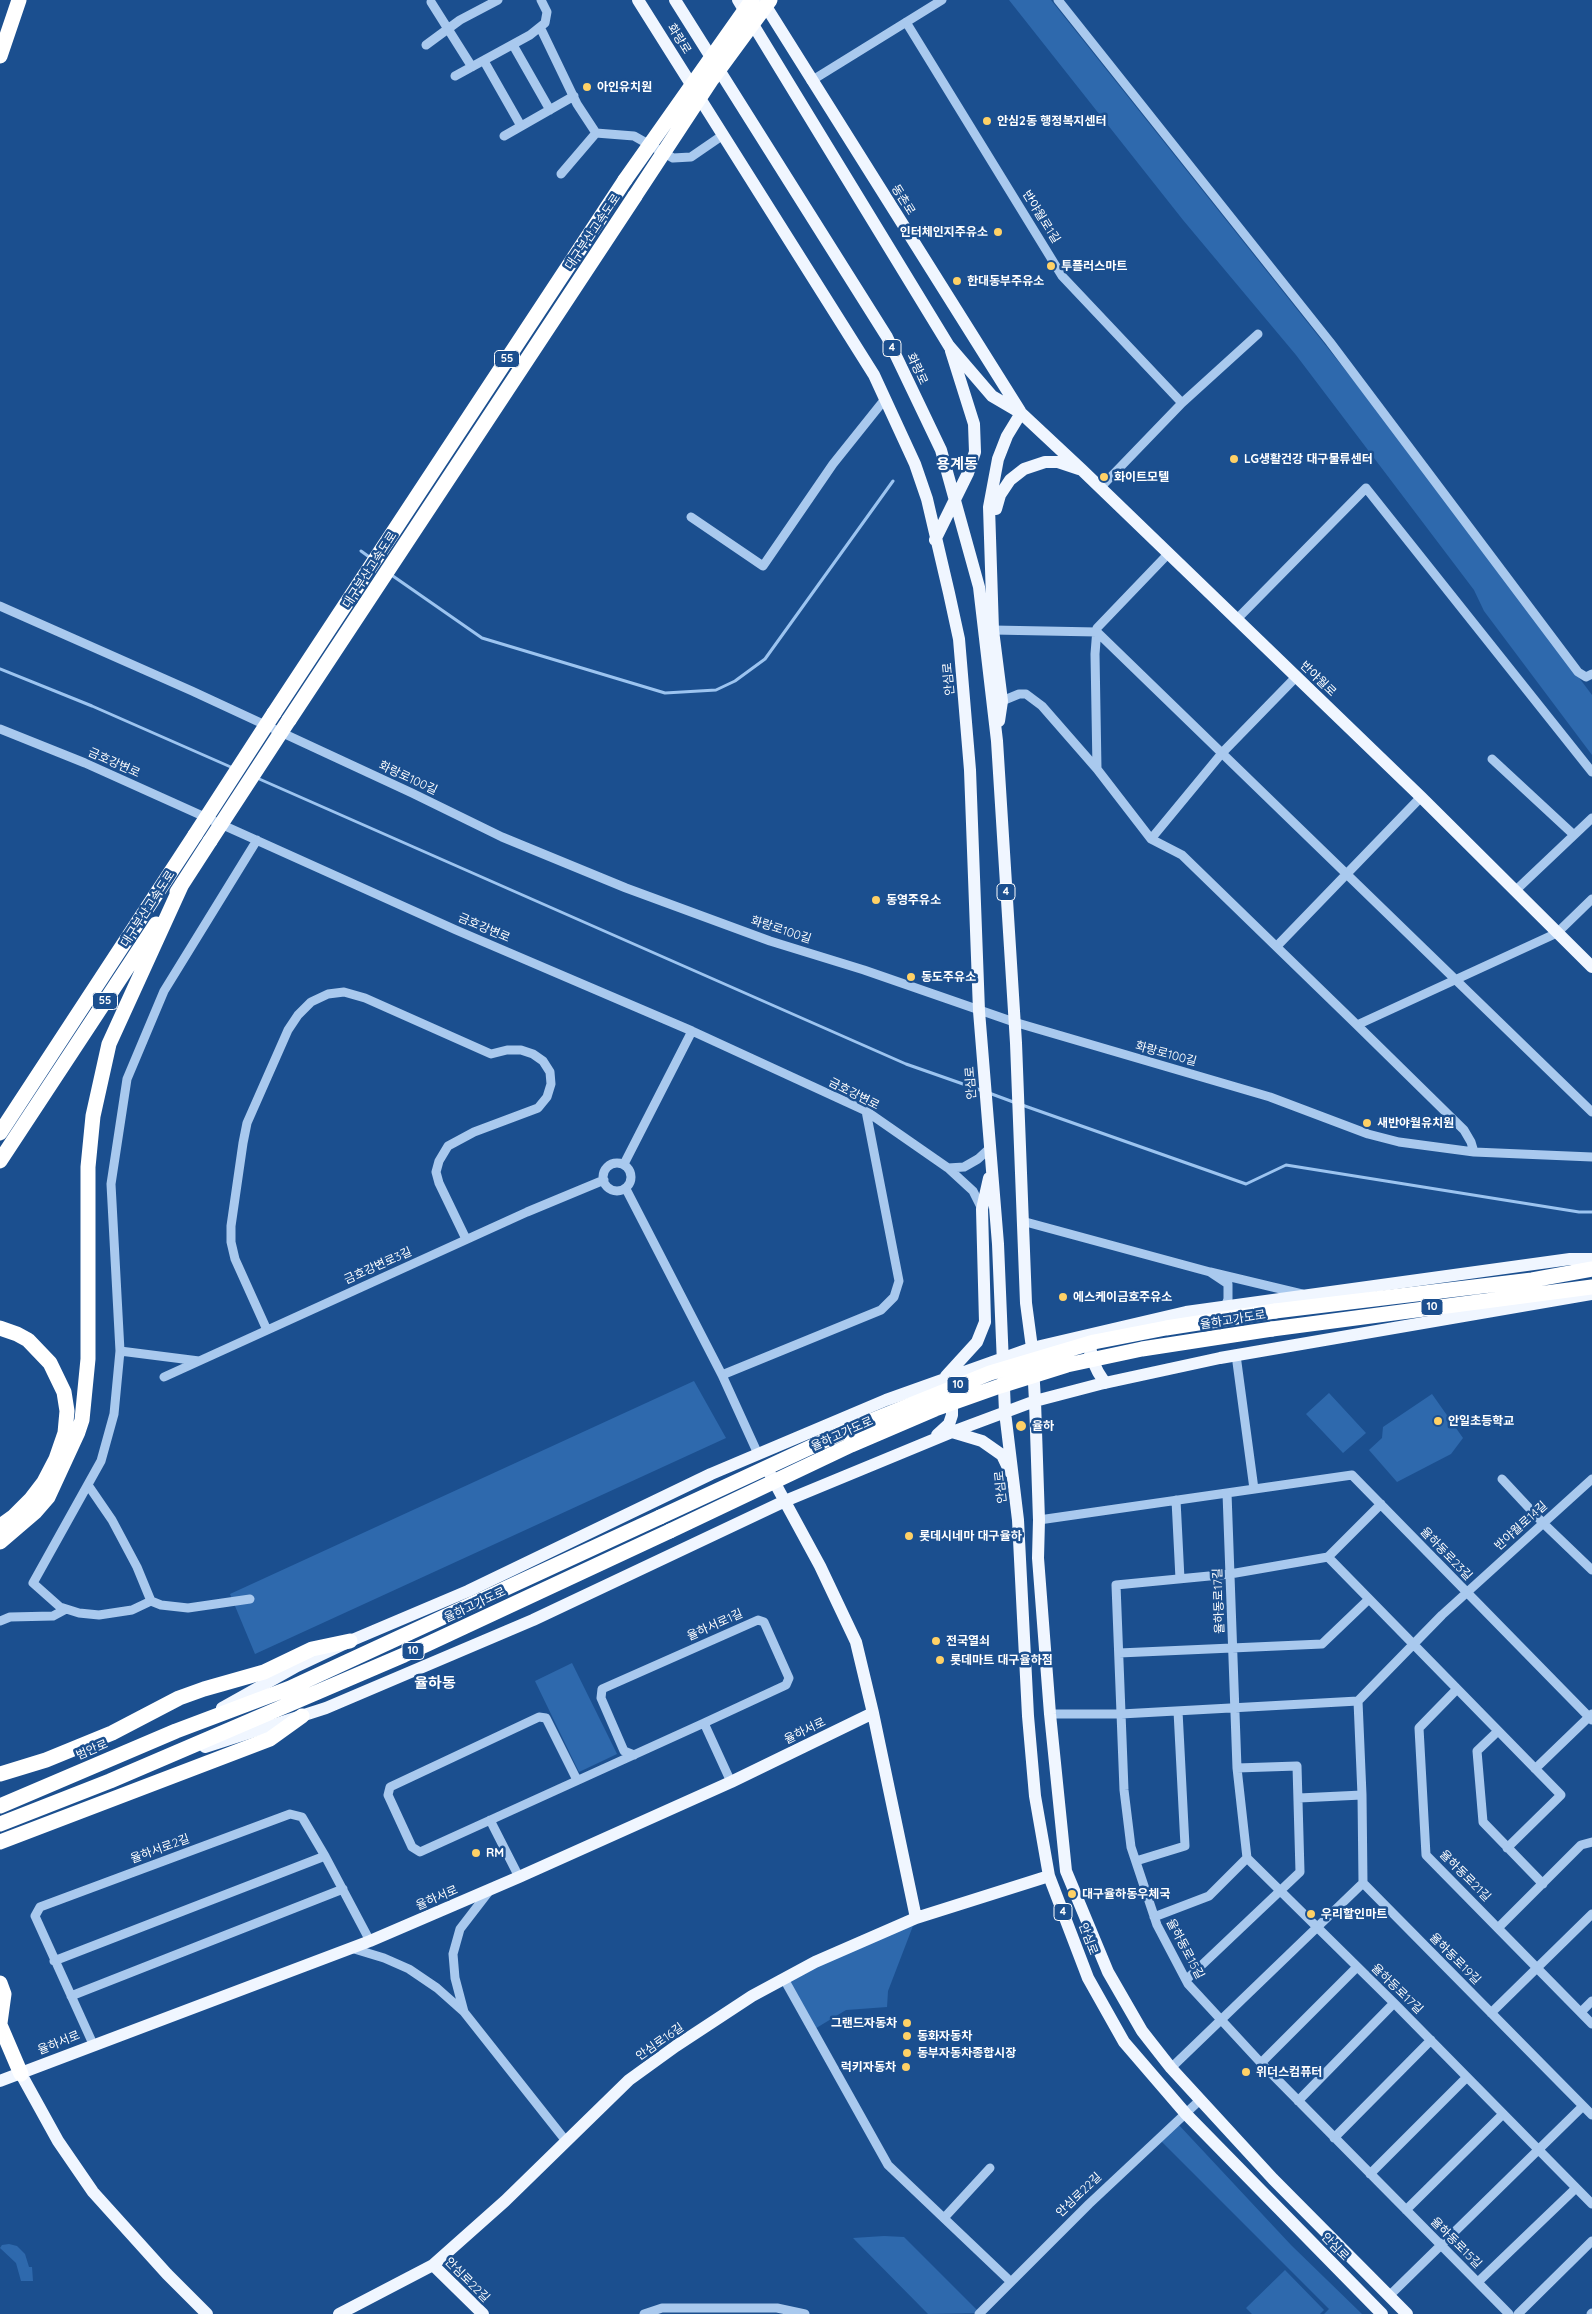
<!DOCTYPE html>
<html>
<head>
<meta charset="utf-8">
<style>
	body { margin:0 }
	canvas { display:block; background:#1b4f8f }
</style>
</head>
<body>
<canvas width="1592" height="2314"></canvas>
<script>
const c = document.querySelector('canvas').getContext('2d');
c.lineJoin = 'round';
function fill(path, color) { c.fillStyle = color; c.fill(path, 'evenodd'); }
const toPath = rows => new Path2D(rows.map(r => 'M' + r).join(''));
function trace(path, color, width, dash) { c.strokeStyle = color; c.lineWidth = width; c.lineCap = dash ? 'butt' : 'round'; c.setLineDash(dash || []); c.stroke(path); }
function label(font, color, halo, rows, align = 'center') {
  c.font = font + ' Quicksand,"Noto Sans KR",sans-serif'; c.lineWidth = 5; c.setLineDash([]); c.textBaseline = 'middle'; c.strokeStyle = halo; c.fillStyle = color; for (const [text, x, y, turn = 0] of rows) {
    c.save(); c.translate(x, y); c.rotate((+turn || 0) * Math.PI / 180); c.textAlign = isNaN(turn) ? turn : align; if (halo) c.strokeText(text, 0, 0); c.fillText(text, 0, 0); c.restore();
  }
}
fill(toPath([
	[1009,0,1051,0,1397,435,1592,695,1592,755,1484,611,1474,590,1296,355,1183,220],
	[694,1381,726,1438,255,1654,230,1594],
	[1329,1393,1366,1433,1343,1453,1306,1414],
	[1432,1394,1463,1438,1451,1454,1397,1482,1369,1450,1382,1438,1383,1427],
	[572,1663,617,1754,579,1772,535,1681],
	[916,1918,888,1991,887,2007,846,2010,813,2030,784,1979],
	[1177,2123,1291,2245,1362,2314,1324,2314,1329,2309,1159,2139],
	[884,2236,904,2237,980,2313,928,2314,853,2238],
	[9,2244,17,2246,25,2254,29,2267,32,2267,33,2281,21,2281,16,2263,0,2248,2,2245],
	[1285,2270,1324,2310,1320,2314,1252,2314,1246,2308]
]), '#2e69ad');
trace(toPath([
	[361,551,372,559],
	[390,574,482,638,665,693,716,690,735,681,765,659,893,481],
	[0,669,92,706,233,768],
	[257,778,906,1064,983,1091],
	[989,1093,1016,1103],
	[1022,1105,1246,1184,1286,1165,1579,1212,1592,1212]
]), '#9cc4f0', 3);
trace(toPath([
	[1058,0,1330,342,1578,672,1586,677,1592,674],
	[431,2,472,67],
	[906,22,1062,276,1182,403],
	[540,27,577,104,596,133,634,136,673,158,691,157,723,135],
	[426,45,460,20,498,0],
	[513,45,550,110],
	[484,61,521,126],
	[455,76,530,35,545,23,547,12,541,0],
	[811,81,942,0],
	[504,136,574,96],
	[561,174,596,133],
	[1101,487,1182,403,1258,334],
	[691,517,763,566,833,464,885,399],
	[0,606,192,691,412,793,502,837,626,888,770,941,864,970,1014,1022,1270,1097,1368,1134,1399,1142,1474,1152,1592,1157],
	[1236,620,1366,488,1592,772],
	[993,630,1097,632,1592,1112],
	[1002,701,1019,694,1026,694,1042,706,1097,769,1151,839,1182,855,1357,1025,1557,933,1592,899],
	[0,729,85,763,456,930,692,1031,866,1111,948,1168],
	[1492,759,1574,835],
	[1097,769,1095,654,1097,628,1168,554],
	[1151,839,1222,753,1296,677],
	[1515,891,1592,818],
	[1277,946,1421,797],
	[1357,1025,1464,1130,1471,1142,1474,1152],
	'603 1177a14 14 0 1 1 28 0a14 14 0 1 1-28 0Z',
	[624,1164,692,1031],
	[626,1189,722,1375,758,1454],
	[982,1209,973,1191,948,1168,964,1167,978,1159,990,1148],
	[1022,1221,1210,1272],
	[1225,1307,1228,1299,1228,1284,1210,1272,1302,1294],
	[267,1330,235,1259,231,1242,231,1226,243,1143,247,1123,288,1030,298,1015,311,1002,328,994,344,992,365,998,491,1054,507,1050,521,1050,533,1054,543,1061,550,1072,551,1084,547,1097,538,1108,474,1132,448,1146,439,1161,436,1172,439,1183,466,1239],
	[120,1351,114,1414,101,1461,33,1583,60,1607,79,1613,99,1615,132,1610,151,1601,161,1605,188,1608,250,1599],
	[1236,1355,1254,1489],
	[199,1361,120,1351,111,1184,127,1079,164,991,257,840],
	[722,1375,881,1310,894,1297,899,1281,866,1111],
	[164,1377,527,1212,604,1180],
	[1502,1479,1543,1523,1592,1570],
	[1592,1479,1442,1615,1358,1701,1362,1795,1363,1883,1592,2115],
	[88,1485,112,1520,137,1567,151,1601],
	[1227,1493,1237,1768,1247,1858,1394,2003,1592,2204],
	[1176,1500,1180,1579],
	[1381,1504,1328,1557,1230,1574,1116,1585,1124,1790,1131,1847,1157,1925,1188,1984,1261,2063,1509,2314],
	[1039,1520,1352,1475,1592,1720],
	[1328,1557,1561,1795,1507,1848],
	[0,1621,10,1617,53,1616,66,1609],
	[1119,1653,1322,1644,1369,1599],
	[1457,1689,1419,1728,1426,1855,1592,2024],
	[1050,1714,1121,1714,1358,1701],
	[1498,1731,1477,1751,1483,1822,1543,1884],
	[634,1755,624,1751,601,1698,602,1689,758,1620,764,1622,789,1678,786,1685,704,1723,731,1782],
	[1535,1769,1592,1714],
	[577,1780,546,1718,539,1717,390,1787,388,1795,412,1847,420,1852,704,1723],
	[1299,1798,1362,1795],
	[490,1820,519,1877],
	[1136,1861,1185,1846,1178,1711],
	[1154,1917,1209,1896,1247,1858],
	[1498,1928,1581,1845,1592,1842],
	[351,1948,384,1958,409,1969,437,1988,464,2012,566,2141],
	[54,1961,325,1856],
	[784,1979,888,2165,1011,2282],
	[1186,1980,1300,1872,1297,1766,1237,1768],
	[71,1996,343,1889],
	[464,2012,455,1978,453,1954,460,1929,490,1890],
	[1581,2012,1592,2001],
	[1491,2013,1592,1914],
	[93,2044,35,1916,40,1907,290,1814,302,1817,325,1856,370,1941],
	[1261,2063,1357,1967],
	[1171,2068,1363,1883],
	[1298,2101,1394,2003],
	[1334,2138,1431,2040],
	[1370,2174,1467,2077],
	[1406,2210,1503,2114],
	[944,2218,990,2168],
	[1478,2282,1576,2188],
	[1389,2296,1583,2106],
	[644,2314,662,2308,777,2308,805,2314],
	[979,2314,1089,2204,1200,2100],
	[1518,2314,1592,2241],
	[1591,2314,1592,2313]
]), '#a9c9ee', 9);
trace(toPath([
	[638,0,874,375,915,464,927,499,949,593,959,639,970,770,979,1011,998,1244,1005,1412,1018,1520,1028,1716,1035,1796,1049,1876,1088,1978,1124,2042,1186,2114,1382,2314],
	[675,0,887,337,941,450,979,587,997,741,1016,1043,1026,1303,1032,1348,1035,1401,1039,1520,1038,1558,1050,1714,1066,1871,1108,1972,1142,2031,1171,2068,1273,2179,1407,2314],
	[738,0,949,346,992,396,1021,413,1082,470,1421,797,1592,967],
	[762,0,1020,411],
	[996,509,1000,495,1010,480,1024,469,1045,462,1058,462,1079,469],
	[935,540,968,473,975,452,974,424,951,351],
	[999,721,1002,701,993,630,989,507,998,459,1007,436,1021,413],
	[1091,1351,1090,1355,1098,1372,1105,1383],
	[946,1376,977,1342,985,1322,982,1209,989,1178],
	[952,1432,982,1441,1002,1455,1010,1472],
	[937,1435,949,1424,952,1415,952,1394],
	[770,1474,820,1566,856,1642,873,1713],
	[222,1708,297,1666,350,1641,468,1591,711,1474,886,1400,1032,1348,1186,1312,1570,1259,1592,1259],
	[205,1747,326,1708,533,1620,785,1501,952,1432,1035,1401,1100,1384,1220,1358,1592,1294],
	[21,2074,58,2141,93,2192,167,2274,207,2314],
	[0,2081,370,1941,519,1877,731,1782,873,1713,916,1918],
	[433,2265,483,2314],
	[339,2314,433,2265,505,2201,629,2080,676,2046,752,1996,815,1962,916,1918,1049,1876]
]), '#f0f6ff', 12);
trace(toPath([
	[0,56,19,0],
	[274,713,625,180],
	[289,720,635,196],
	[177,892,210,841],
	[0,1133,195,835],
	[0,1161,156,924],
	[1275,1311,1532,1280,1592,1269],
	[0,1328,17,1334,28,1340,50,1363,64,1392,67,1411,65,1433,56,1459,44,1482,31,1499,13,1517,0,1526],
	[1272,1329,1592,1287],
	[0,1542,35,1512,48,1497,78,1432,82,1420,88,1359,88,1167,93,1116,109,1044,182,884],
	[0,1774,46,1760,112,1733,179,1698,204,1689,264,1672,312,1649,350,1641],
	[0,1806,176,1731,290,1688,660,1517],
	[0,1824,110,1781,404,1655,670,1531],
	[0,1842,270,1739,302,1716],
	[0,1983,4,1994,0,2023],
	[0,2025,21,2074]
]), '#fff', 15);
trace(toPath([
	[625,180,752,0],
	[635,196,712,79,770,0],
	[195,835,274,713],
	[210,841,289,720],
	[660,1517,841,1433,990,1373,1094,1342,1166,1328,1275,1311],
	[670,1531,851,1445,935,1409,1000,1386,1067,1365,1142,1349,1272,1329]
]), '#fff', 15);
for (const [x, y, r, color] of [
	[587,87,5,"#ffd166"],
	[987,121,5,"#ffd166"],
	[998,232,5,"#ffd166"],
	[1051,266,5,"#ffd166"],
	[957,281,5,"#ffd166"],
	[1234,459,5,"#ffd166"],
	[1104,477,5,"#ffd166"],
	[876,900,5,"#ffd166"],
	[911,977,5,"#ffd166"],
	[1367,1123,5,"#ffd166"],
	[1063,1297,5,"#ffd166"],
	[1438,1421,5,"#ffd166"],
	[1021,1426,6,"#ffd166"],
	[909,1536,5,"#ffd166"],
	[936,1641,5,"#ffd166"],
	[940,1660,5,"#ffd166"],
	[476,1853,5,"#ffd166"],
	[1072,1894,5,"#ffd166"],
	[1311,1914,5,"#ffd166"],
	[907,2023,5,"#ffd166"],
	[907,2036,5,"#ffd166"],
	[907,2053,5,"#ffd166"],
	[906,2067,5,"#ffd166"],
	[1246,2072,5,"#ffd166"]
]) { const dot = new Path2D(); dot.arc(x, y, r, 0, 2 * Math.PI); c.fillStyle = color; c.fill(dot); trace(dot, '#1b4f8f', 2); }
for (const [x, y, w] of [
	[892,348,18],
	[507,359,25],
	[1006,892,18],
	[105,1001,25],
	[1432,1307,22],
	[958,1385,22],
	[413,1651,22],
	[1063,1912,18]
]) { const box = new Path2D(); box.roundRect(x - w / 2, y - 8.5, w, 17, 4); c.fillStyle = '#1b4f8f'; c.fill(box); trace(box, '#fff', 1); }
label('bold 11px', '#fff', null, [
	["4",892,348],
	["55",507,359],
	["4",1006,892],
	["55",105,1001],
	["10",1432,1307],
	["10",958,1385],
	["10",413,1651],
	["4",1063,1912]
]);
label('12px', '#fff', '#1b4f8f', [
	["화랑로",679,39,58],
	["동촌로",903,200,58],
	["반야월로1길",1041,217,58],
	["대구부산고속도로",593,232,-56],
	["화랑로",917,369,65],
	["대구부산고속도로",370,570,-57],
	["안심로",949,679,-95],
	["반야월로",1318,679,44],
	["금호강변로",114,763,24],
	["화랑로100길",408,778,25],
	["대구부산고속도로",148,909,-57],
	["금호강변로",484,928,23],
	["화랑로100길",781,930,18],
	["화랑로100길",1166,1054,15],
	["안심로",971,1083,-94],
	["금호강변로",854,1094,27],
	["금호강변로3길",378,1266,-24],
	["율하고가도로",1233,1320,-9],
	["율하고가도로",842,1434,-24],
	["안심로",1001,1487,-96],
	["반야월로14길",1521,1526,-42],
	["율하동로23길",1446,1554,46],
	["율하동로17길",1219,1601,-92],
	["율하고가도로",475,1605,-25],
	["율하서로1길",715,1625,-24],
	["율하서로",805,1731,-26],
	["범안로",92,1750,-23],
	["율하서로2길",160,1849,-20],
	["율하동로21길",1465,1876,45],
	["율하서로",437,1898,-23],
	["안심로",1088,1939,69],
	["율하동로15길",1185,1949,62],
	["율하동로19길",1455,1959,45],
	["율하동로17길",1397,1989,44],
	["안심로16길",660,2042,-35],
	["율하서로",59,2043,-22],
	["안심로22길",1079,2195,-44],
	["율하동로15길",1456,2243,45],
	["안심로",1335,2247,45],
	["안심로22길",467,2280,45]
]);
label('bold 12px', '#fff', '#1b4f8f', [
	["아인유치원",597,87],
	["안심2동 행정복지센터",997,121],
	["인터체인지주유소",988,232,"right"],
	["투플러스마트",1061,266],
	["한대동부주유소",967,281],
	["LG생활건강 대구물류센터",1244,459],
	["화이트모텔",1114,477],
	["동영주유소",886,900],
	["동도주유소",921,977],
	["새반야월유치원",1377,1123],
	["에스케이금호주유소",1073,1297],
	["안일초등학교",1448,1421],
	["율하",1032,1426],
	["롯데시네마 대구율하",919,1536],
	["전국열쇠",946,1641],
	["롯데마트 대구율하점",950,1660],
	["RM",486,1853],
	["대구율하동우체국",1082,1894],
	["우리할인마트",1321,1914],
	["그랜드자동차",897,2023,"right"],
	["동화자동차",917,2036],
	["동부자동차종합시장",917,2053],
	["럭키자동차",896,2067,"right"],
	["위더스컴퓨터",1256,2072]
], 'left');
label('bold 15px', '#fff', '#1b4f8f', [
	["용계동",957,464],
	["율하동",435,1683]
]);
</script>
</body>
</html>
